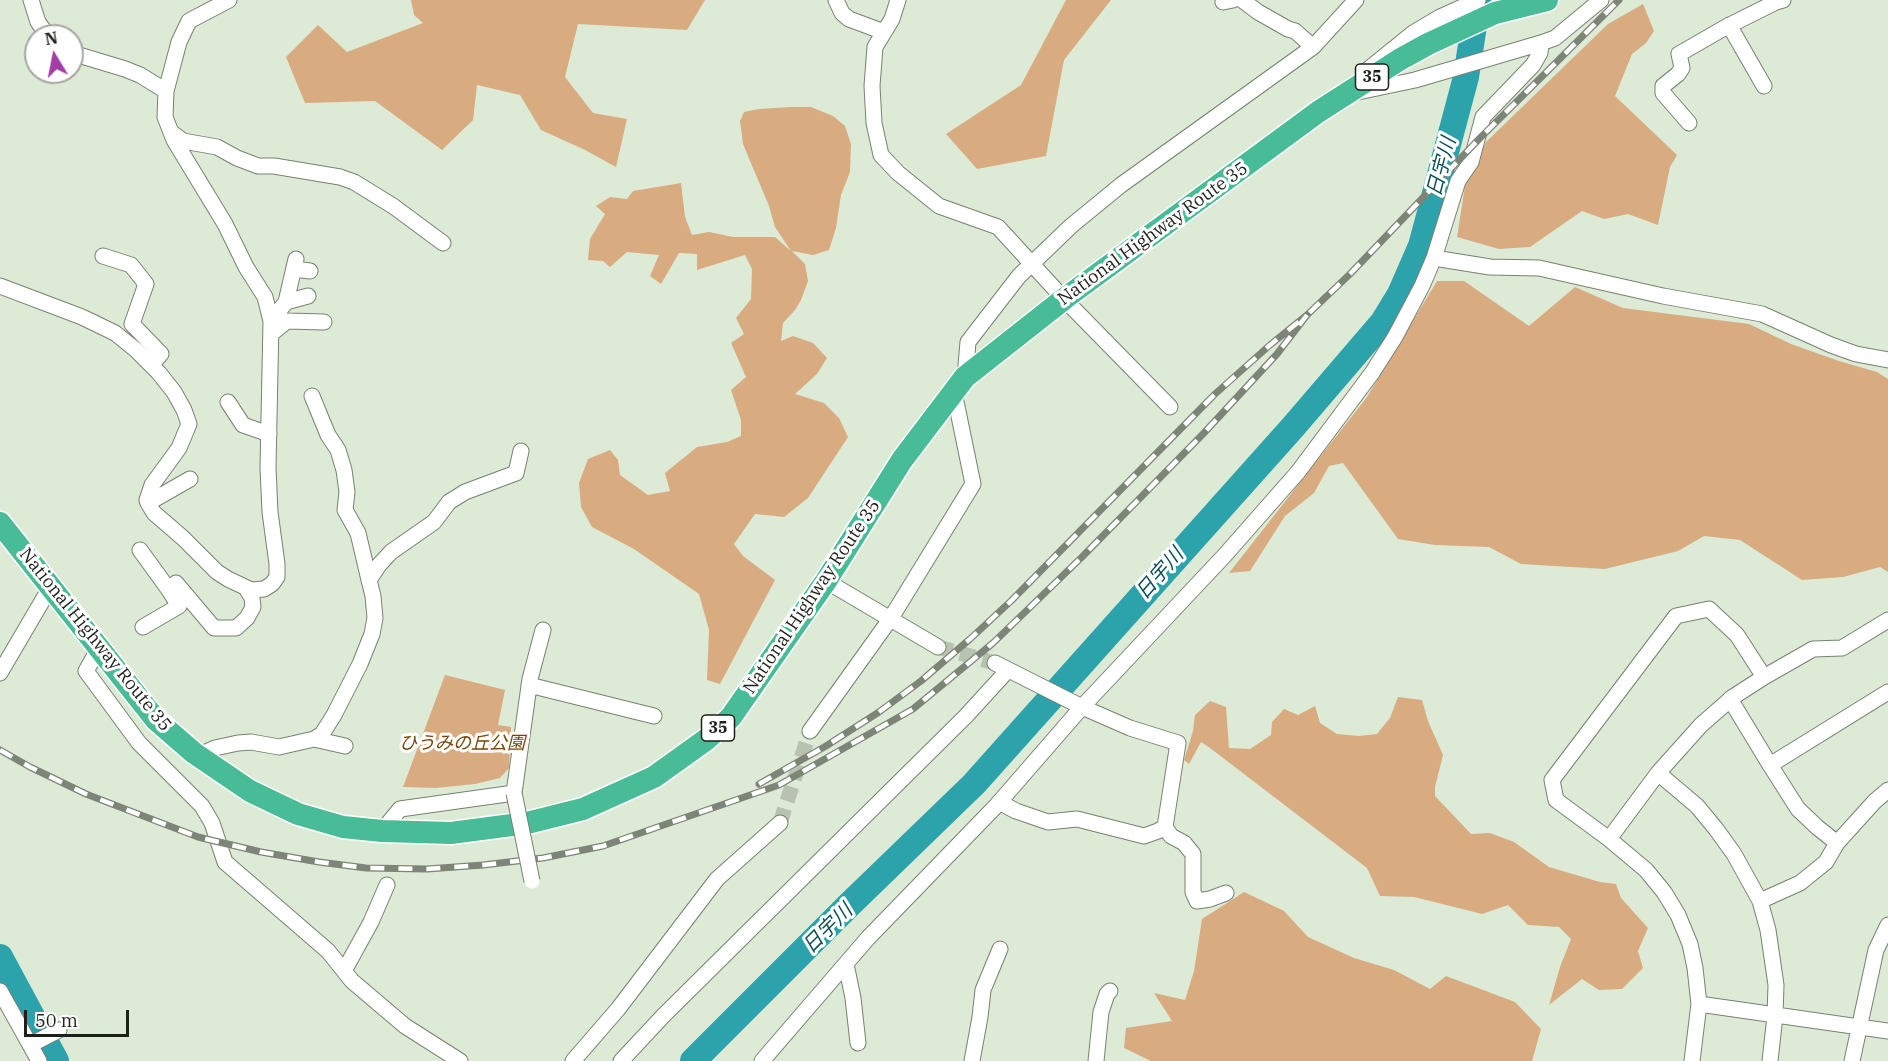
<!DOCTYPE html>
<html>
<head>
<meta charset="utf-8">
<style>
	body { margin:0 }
	#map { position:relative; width:1888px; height:1061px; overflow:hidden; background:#ddead6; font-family:"IBM Plex Serif",serif }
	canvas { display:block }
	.north { position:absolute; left:24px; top:24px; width:60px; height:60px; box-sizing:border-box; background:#fff; border:2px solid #a5a6a3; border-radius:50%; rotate:350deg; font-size:16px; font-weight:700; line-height:24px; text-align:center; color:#1d211a }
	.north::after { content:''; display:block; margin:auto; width:21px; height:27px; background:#a13fa6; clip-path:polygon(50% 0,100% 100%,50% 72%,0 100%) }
	.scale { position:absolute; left:24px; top:1010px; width:105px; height:27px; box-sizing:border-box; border:3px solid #1d211a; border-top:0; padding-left:8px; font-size:18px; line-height:21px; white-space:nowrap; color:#1d211a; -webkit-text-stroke:4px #fff; paint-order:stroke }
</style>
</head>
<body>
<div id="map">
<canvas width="1888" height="1061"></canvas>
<div class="north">N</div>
<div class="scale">50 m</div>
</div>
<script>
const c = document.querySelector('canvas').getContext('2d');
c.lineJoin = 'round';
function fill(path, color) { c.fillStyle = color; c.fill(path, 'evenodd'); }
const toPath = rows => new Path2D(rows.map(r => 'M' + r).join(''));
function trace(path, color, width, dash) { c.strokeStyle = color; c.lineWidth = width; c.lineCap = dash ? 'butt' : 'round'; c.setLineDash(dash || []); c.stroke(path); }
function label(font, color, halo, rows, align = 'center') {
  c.font = font + ' "IBM Plex Serif","Noto Sans JP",serif'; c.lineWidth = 6; c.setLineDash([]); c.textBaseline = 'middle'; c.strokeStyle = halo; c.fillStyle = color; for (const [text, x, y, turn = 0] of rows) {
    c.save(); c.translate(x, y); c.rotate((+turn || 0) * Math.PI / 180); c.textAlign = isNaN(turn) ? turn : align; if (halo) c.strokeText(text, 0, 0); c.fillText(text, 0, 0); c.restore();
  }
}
fill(toPath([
	[411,0,705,0,687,30,578,24,565,77,593,113,627,119,616,167,585,150,541,130,520,95,477,85,473,120,442,150,375,101,305,103,286,57,318,25,347,52,423,23,414,15],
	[1066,0,1111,0,1064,60,1046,156,977,169,946,134,1021,85],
	[1643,4,1654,31,1646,43,1632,54,1615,96,1677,155,1670,167,1658,225,1628,214,1604,219,1582,211,1530,247,1499,249,1457,237,1465,186,1486,142,1608,24],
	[791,107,811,107,833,116,845,126,851,144,850,172,841,195,836,228,829,250,813,255,792,251,805,264,808,281,801,300,795,310,783,323,781,341,793,336,813,343,827,358,817,374,795,394,824,403,839,418,848,437,808,498,784,517,755,514,734,544,743,556,775,580,720,684,707,680,709,630,699,594,634,549,592,527,581,507,579,483,588,459,610,450,618,460,620,475,648,495,670,491,665,473,697,447,727,442,741,436,741,420,731,390,746,377,731,343,744,334,736,318,751,299,752,269,745,255,697,270,697,254,679,253,661,284,650,276,659,255,627,252,610,267,603,261,588,260,590,239,605,214,596,206,610,197,627,199,633,191,681,183,685,217,692,235,709,232,733,237,775,237,791,251,775,227,769,206,743,144,740,121,744,112,759,109],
	[1437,281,1464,281,1529,326,1575,287,1623,308,1749,324,1791,344,1839,361,1877,372,1888,379,1888,572,1880,567,1843,577,1802,580,1740,540,1704,536,1678,551,1605,569,1521,564,1489,547,1435,545,1398,539,1343,463,1329,466,1314,493,1285,516,1250,571,1229,573,1367,397],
	[445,675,505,690,498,725,511,727,509,768,500,778,475,784,436,788,403,787],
	[1398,697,1422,700,1428,721,1443,755,1435,787,1435,796,1471,834,1490,833,1514,842,1549,867,1600,882,1616,884,1621,898,1648,928,1638,951,1643,968,1622,989,1599,990,1582,979,1549,1005,1560,967,1571,939,1559,927,1528,925,1508,905,1482,914,1414,897,1380,896,1367,868,1210,748,1201,742,1189,764,1184,760,1193,731,1195,715,1210,701,1226,707,1229,748,1250,749,1271,735,1272,722,1284,709,1298,715,1315,706,1320,723,1337,734,1359,736,1377,734,1390,718],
	[1244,892,1284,911,1308,937,1354,958,1394,970,1430,989,1446,976,1515,1002,1541,1029,1532,1061,1151,1061,1124,1048,1126,1028,1172,1021,1154,993,1185,1000,1194,971,1202,919]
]), '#d8ac80');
trace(toPath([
	[0,957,56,1061],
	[693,1061,850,904,974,784,1293,427,1383,322,1400,294,1421,246,1466,77,1478,0]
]), '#2ca3ab', 26);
trace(toPath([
	[938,647,995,663],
	[780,823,810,731]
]), '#b7c2b0', 15, [15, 8]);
const minor = toPath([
	[31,0,38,22,48,36],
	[836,0,842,13,849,19,884,32],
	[898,0,892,19,875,47,872,86,874,123,881,155,898,173,939,206,998,227,1064,299,1170,407],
	[1242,0,1258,12,1288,29,1295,31,1313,47],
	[1223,2,1233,0],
	[1729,25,1764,86],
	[72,53,125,69,140,75,166,91],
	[1366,71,1413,33,1440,17,1478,0],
	[1358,92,1415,80,1541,43,1555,38,1601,0],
	[1689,123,1663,93,1663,86,1678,74,1682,68,1679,54,1726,27,1776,2,1783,0],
	[171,132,183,141,217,147,237,158,258,166,274,166,340,177,354,182,393,206,443,243],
	[103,256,131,265,146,284,132,324,161,354,151,365],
	[1434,258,1490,267,1539,268,1663,296,1762,314,1831,345,1856,354,1888,360],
	[294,269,310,271],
	[0,286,82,317,115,333,136,350,159,373,174,392,184,410,189,424,179,448,152,485,147,500,148,503,154,513,183,538,217,572,228,579,251,590,264,589,272,584,277,577,277,564,270,512,268,468,271,321,265,297,246,267,225,224,174,140,165,117,166,91,179,42,189,21,229,0],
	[286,302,308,296],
	[271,321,286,302,296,259],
	[271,334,287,321,324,322],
	[965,377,968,342,1019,276,1071,226,1121,185,1313,47,1356,0],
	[312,396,328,435,338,450,344,470,347,492,345,510,358,533,369,580],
	[228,402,243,425,269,434],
	[148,503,190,479],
	[140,550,169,590,176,583,214,628,236,628,247,618,253,607,252,598,246,588],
	[826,581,938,647],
	[143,627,179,606,169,590],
	[99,648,86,671,139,743,202,806,212,823,225,862,328,951,352,981,405,1026,460,1061],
	[995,663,1082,707,1130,728,1178,743,1165,827,1158,831,1144,836,1077,819,1048,822,1016,811,999,802],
	[0,673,51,586],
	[529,685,654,716],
	[1730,699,1770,765],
	[810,731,891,618,973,484,954,392],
	[314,739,345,746],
	[197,756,215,748,238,743,251,742,279,747,314,739,322,734,334,715,360,664,372,634,375,618,373,596,369,580,379,565,391,552,434,522,449,502,465,492,516,473,521,451],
	[1658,773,1701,725,1733,697,1764,677],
	[1165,827,1171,836,1184,843,1193,854,1193,892,1197,901,1210,899,1226,893],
	[382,831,400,809,514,793,530,679,543,630],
	[1609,839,1658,773,1697,806,1716,829,1734,854,1760,901,1800,883,1826,862,1837,843,1875,801,1888,790],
	[1837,843,1817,827,1798,809,1770,765,1888,692],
	[1760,901,1768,930,1776,985,1775,1016,1770,1061],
	[846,964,853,998,858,1043],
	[344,971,371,922,387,885],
	[0,991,39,1061],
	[1699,1004,1888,1031],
	[30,1045,59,1030],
	[573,1061,618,1009,717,879,780,823],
	[621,1061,663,1016,966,716,1008,670],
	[762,1061,868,938,996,806,1082,707,1225,555,1298,472,1372,373,1395,337,1422,286,1434,258,1458,181,1471,162,1483,117,1533,65,1540,53,1541,43],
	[972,1061,980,1017,983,990,1000,949],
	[1096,1061,1101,1012,1107,994,1110,991],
	[1692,1061,1699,1004,1695,968,1690,944,1678,915,1664,892,1646,870,1609,839,1556,800,1552,780,1676,616,1709,609,1737,635,1764,677,1813,649,1842,648,1888,620],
	[1852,1061,1876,950,1888,925]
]);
const highway = toPath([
	[0,523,156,720,194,753,250,791,298,814,343,827,382,831,451,833,527,823,583,809,654,777,707,739,731,717,826,581,902,460,965,377,1064,299,1318,112,1399,60,1428,44,1495,13,1547,0]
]);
trace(minor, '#778270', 17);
trace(highway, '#fff', 25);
trace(minor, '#fff', 15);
trace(highway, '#47bc96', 22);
const rail = toPath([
	[0,750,30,767,86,794,198,837,261,852,319,862,366,868,427,869,483,865,543,858,603,846,779,785,913,709,993,643,1082,557,1203,434,1277,354,1307,315],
	[759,784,826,746,879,712,921,681,970,639,1011,601,1215,394,1270,345,1307,315,1350,274,1480,138,1619,0]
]);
trace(rail, '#7d8578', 7);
trace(rail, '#fff', 4.5, [14]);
const minorBridge = toPath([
	[514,793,532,881]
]);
trace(minorBridge, '#778270', 17, []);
trace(minorBridge, '#fff', 15);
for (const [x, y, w] of [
	[1372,77,33],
	[718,728,33]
]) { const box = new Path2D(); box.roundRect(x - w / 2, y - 13, w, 26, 4.5); c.fillStyle = '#fff'; c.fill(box); trace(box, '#1d211a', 1.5); }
label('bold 16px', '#1d211a', null, [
	["35",1372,77],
	["35",718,728]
]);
label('18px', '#1d211a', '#fff', [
	["National Highway Route 35",1153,234,-36],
	["National Highway Route 35",812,597,-56],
	["National Highway Route 35",95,640,51]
]);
label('italic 18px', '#754708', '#fff', [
	["ひうみの丘公園",462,744]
]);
label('italic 20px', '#094e53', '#fff', [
	["日宇川",1442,167,-75],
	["日宇川",1160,574,-49],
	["日宇川",828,929,-45]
]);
</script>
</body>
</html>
